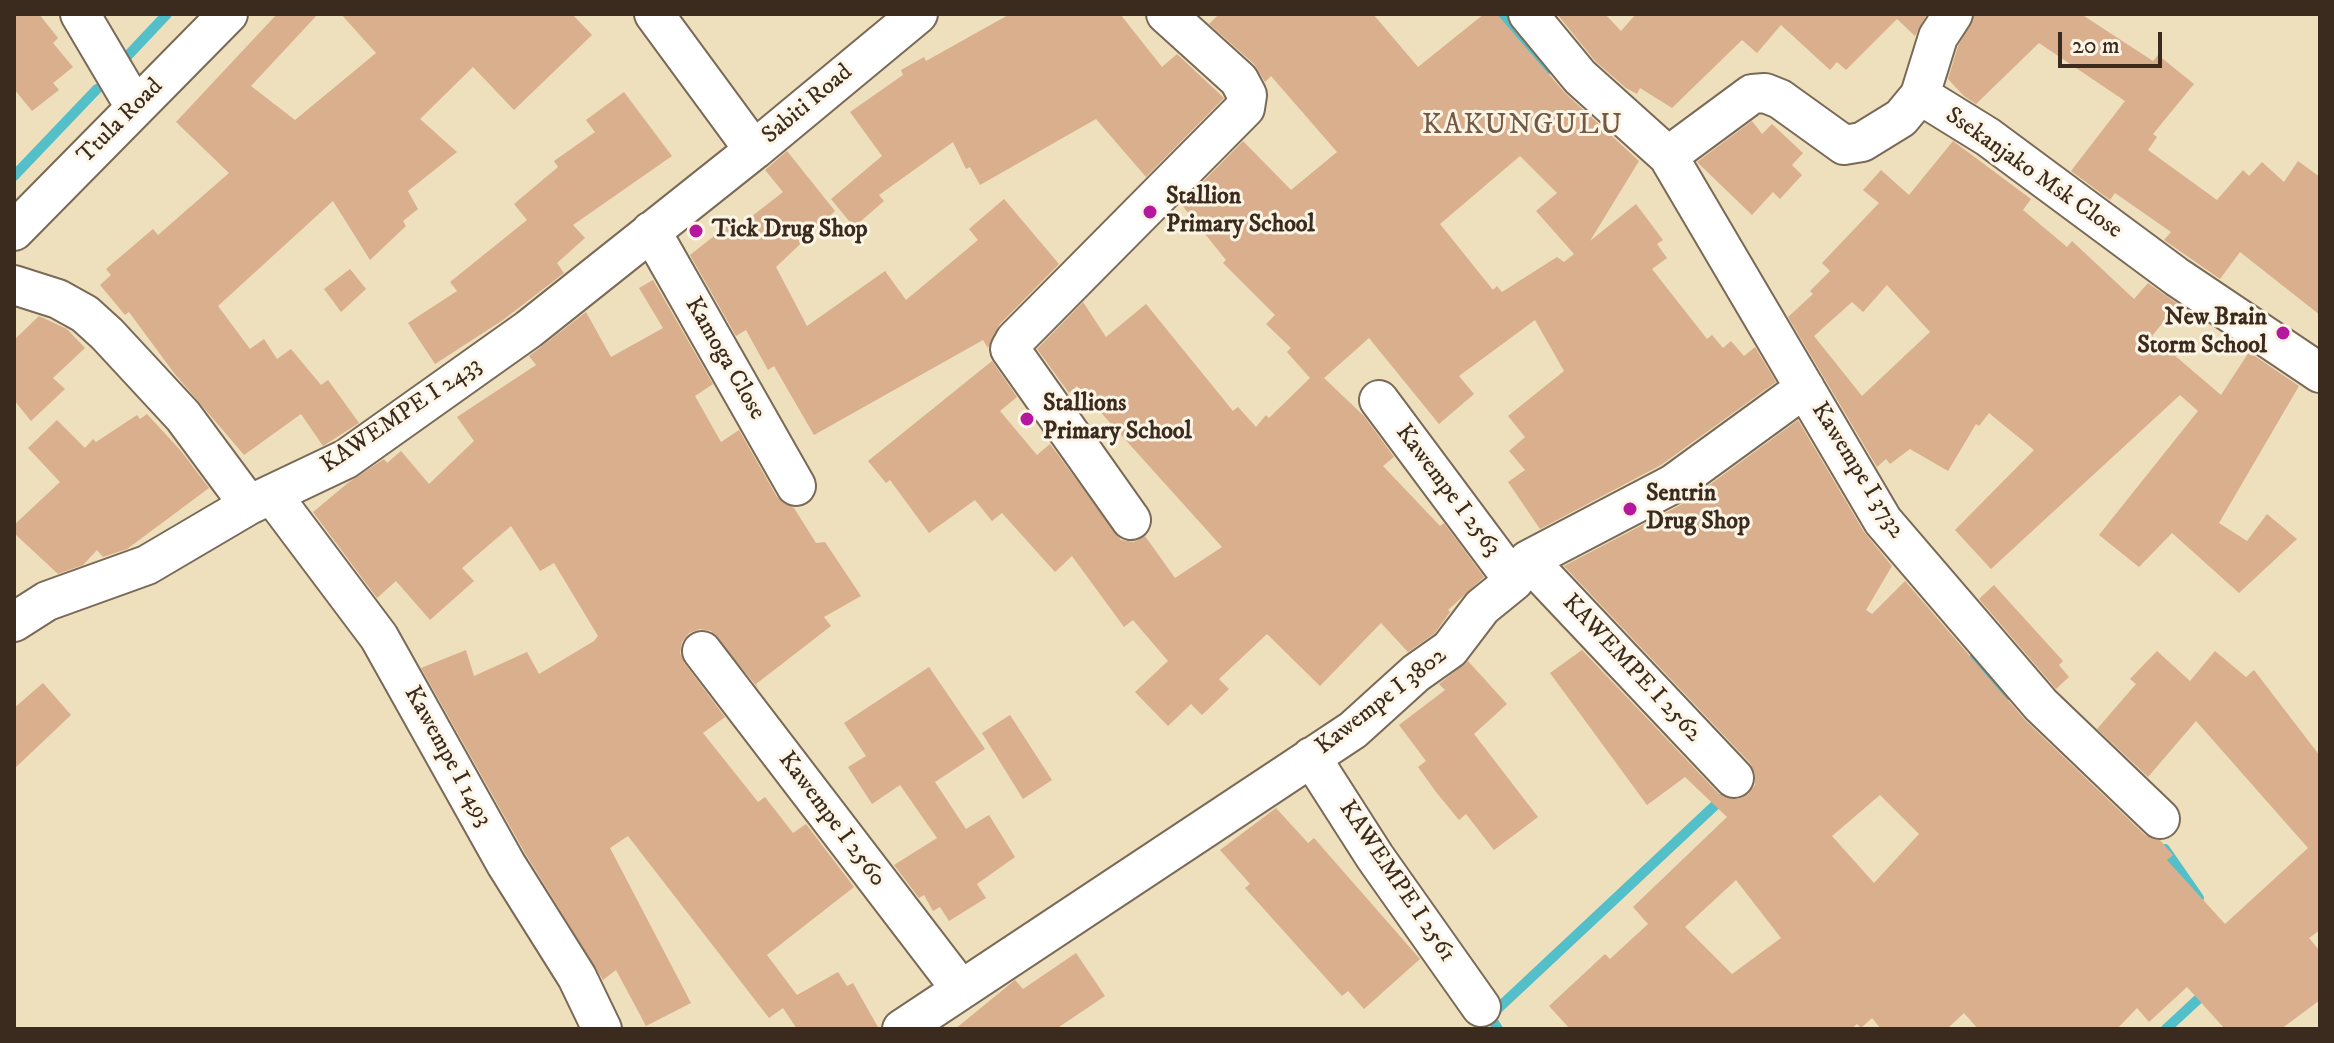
<!DOCTYPE html>
<html>
<head>
<meta charset="utf-8">
<style>
	body { margin:0 }
	#map { position:relative; width:2334px; height:1043px; overflow:hidden; background:#eedfbd; font-family:"IM FELL DW Pica",serif }
	canvas { display:block }
	.frame { position:absolute; inset:0; border:16px solid #3b2a1e; pointer-events:none }
	.scale { position:absolute; left:2058px; top:32px; width:104px; height:36px; box-sizing:border-box; border:4px solid #3b2a1e; border-top:0; padding-left:10px; font-size:24px; line-height:28px; white-space:nowrap; color:#3b2a1e; -webkit-text-stroke:6px #fcf5e5; paint-order:stroke }
</style>
</head>
<body>
<div id="map">
<canvas width="2334" height="1043"></canvas>
<div class="frame"></div>
<div class="scale">20 m</div>
</div>
<script>
const c = document.querySelector('canvas').getContext('2d');
c.lineJoin = 'round';
const toPath = rows => new Path2D(rows.map(r => 'M' + r).join(''));
function trace(path, color, width, dash) { c.strokeStyle = color; c.lineWidth = width; c.lineCap = dash ? 'butt' : 'round'; c.setLineDash(dash || []); c.stroke(path); }
function fill(path, color) { c.fillStyle = color; c.fill(path, 'evenodd'); }
function label(font, color, halo, rows, align = 'center') {
  c.font = font + ' "IM FELL DW Pica",serif'; c.lineWidth = 6; c.setLineDash([]); c.textBaseline = 'middle'; c.strokeStyle = halo; c.fillStyle = color; for (const [text, x, y, turn = 0] of rows) {
    c.save(); c.translate(x, y); c.rotate((+turn || 0) * Math.PI / 180); c.textAlign = isNaN(turn) ? turn : align; if (halo) c.strokeText(text, 0, 0); c.fillText(text, 0, 0); c.restore();
  }
}
trace(toPath([
	[1500,14,1550,69],
	[119,65,167,14],
	[14,176,97,89],
	[1975,656,1993,681,2009,695],
	[2165,849,2199,898],
	[1498,1029,1490,1016,1725,796],
	[2166,1029,2207,991]
]), '#52bfc9', 10);
fill(toPath([
	[14,14,39,14,58,38,53,43,73,67,53,83,59,90,32,111,14,89],
	[277,14,318,14,251,86,295,120,376,53,341,14,572,14,592,35,514,110,473,67,420,119,457,152,408,191,418,209,403,221,406,226,370,260,333,201,218,306,250,349,264,339,277,359,291,349,321,385,328,380,359,423,323,446,301,414,244,455,174,373,129,312,125,315,100,285,111,275,106,269,153,229,158,235,229,173,176,122],
	[1010,14,1120,14,1162,67,1177,54,1224,98,1146,177,1096,119,980,185,970,167,966,169,953,142,879,195,884,201,854,227,831,199,882,156,850,112,903,75,901,70,924,57,926,61],
	[1219,14,1373,14,1418,67,1484,14,1497,14,1565,93,1639,161,1590,241,1636,204,1663,240,1657,244,1667,258,1652,269,1707,339,1712,335,1723,348,1731,341,1744,356,1755,347,1776,382,1661,465,1540,529,1508,482,1525,470,1509,451,1525,437,1508,416,1564,371,1535,320,1459,376,1474,394,1439,424,1369,338,1324,378,1364,416,1394,457,1383,466,1440,526,1444,523,1484,577,1448,610,1450,612,1435,633,1408,652,1381,623,1320,686,1267,634,1219,679,1229,689,1202,715,1191,704,1168,726,1135,692,1168,661,1133,620,1124,627,1072,556,1055,572,1002,513,992,521,975,500,929,533,890,480,886,483,868,461,992,361,1017,397,1000,411,1037,455,1050,444,1121,540,1134,542,1145,536,1175,578,1222,547,1077,386,1069,393,1037,349,1083,302,1106,337,1146,304,1233,411,1238,407,1256,427,1266,415,1269,418,1310,378,1287,352,1291,348,1266,324,1275,315,1223,263,1226,260,1181,204,1243,141,1291,190,1337,152,1271,76,1265,82,1254,64,1209,24],
	[1520,156,1557,193,1536,211,1574,254,1564,262,1557,257,1502,292,1497,286,1493,290,1440,224],
	[1557,14,1605,14,1621,31,1636,14,1927,14,1915,36,1897,19,1846,70,1837,62,1830,70,1781,25,1757,53,1742,40,1672,108,1640,88,1637,94,1626,88,1596,62],
	[1975,14,2081,14,2153,61,2158,55,2194,84,2153,134,2157,137,2148,150,2217,200,2243,170,2249,176,2262,162,2284,182,2298,161,2320,177,2320,315,2240,252,2220,279,2164,240,2171,232,2115,193,2110,200,2071,171,2125,101,2039,43,1976,104,1964,96,1948,79,1958,46],
	[624,92,672,156,573,225,585,238,557,263,564,273,503,320,435,364,408,323,457,291,450,282,527,220,514,204,558,167,554,161,595,132,586,120],
	[1752,121,1762,134,1772,124,1803,153,1792,165,1802,175,1780,199,1773,192,1752,215,1697,162],
	[1953,141,2031,199,2023,210,2067,247,2072,241,2134,299,2148,283,2178,304,2152,336,2221,395,2249,352,2299,386,2219,523,2247,541,2267,514,2297,539,2239,593,2172,533,2139,567,2099,535,2198,411,2180,395,1991,569,1955,530,2034,450,1989,413,1979,426,1976,424,1948,471,1910,449,1890,464,1886,459,1877,467,1788,317,1813,294,1810,291,1830,271,1822,263,1879,203,1863,190,1881,170,1909,195],
	[1887,285,1930,332,1862,396,1814,336,1852,302,1863,312],
	[787,151,835,211,776,267,807,326,885,271,906,300,978,240,969,229,1004,199,1059,264,999,325,988,348,983,340,814,435,774,366,768,370,746,330,736,336,690,255,728,225,733,231,783,192,765,170],
	[350,269,366,289,341,312,324,289],
	[653,280,713,384,695,396,721,442,739,430,777,497,794,508,816,543,825,542,861,596,824,617,831,626,756,684,759,689,711,631,700,629,689,633,682,642,680,653,685,664,725,717,703,733,758,802,765,797,793,833,806,824,854,887,767,955,797,995,838,972,847,986,853,983,879,1029,797,1029,783,1008,769,1018,628,836,610,848,691,1003,646,1026,616,970,603,980,525,853,421,668,466,650,474,676,527,652,539,674,594,641,598,636,554,563,540,571,511,526,462,568,474,581,430,620,396,581,377,598,313,512,349,482,384,459,387,463,401,451,429,484,474,441,457,417,536,365,529,356,586,312,611,357,663,328,639,288],
	[39,316,67,329,85,348,53,378,65,389,31,421,14,400,14,340],
	[147,414,181,451,209,488,127,549,103,557,97,550,83,565,58,574,14,533,14,525,60,482,28,448,57,420,85,448,93,439,96,442,137,415,140,419],
	[1798,420,1864,532,1892,566,1866,610,1872,614,1905,581,2026,721,2145,835,2160,840,2173,855,2167,860,2225,924,2308,848,2196,721,2148,777,2097,729,2136,684,2130,679,2157,651,2190,681,2215,651,2246,677,2254,670,2320,756,2320,930,2309,938,2320,951,2320,1000,2281,1029,2225,1029,2187,987,2149,1022,2137,1008,2117,1029,1978,1029,1964,1013,1947,1029,1881,1029,1872,1018,1861,1028,1857,1024,1851,1029,1570,1029,1549,1006,1605,954,1610,959,1648,924,1633,907,1727,817,1685,777,1647,805,1550,673,1582,650,1719,794,1738,799,1748,794,1755,785,1755,774,1750,763,1564,566,1686,502],
	[1880,795,1919,834,1874,883,1832,836],
	[1736,880,1781,938,1732,974,1685,927],
	[1994,585,2063,661,2059,665,2069,677,2056,689,1979,599],
	[1468,661,1507,704,1474,734,1538,817,1494,850,1466,814,1459,820,1436,792,1418,767,1426,761,1399,725,1445,690,1439,684],
	[929,667,985,749,935,782,966,829,989,815,1015,857,977,884,986,898,949,921,940,907,933,911,924,895,919,898,894,865,937,838,900,785,872,804,848,767,866,756,844,723],
	[43,683,71,715,14,769,14,708],
	[1010,715,1052,780,1023,799,982,733],
	[1276,808,1308,843,1314,838,1420,959,1364,1009,1348,991,1342,996,1245,888,1250,884,1220,850],
	[1076,953,1105,996,1056,1029,955,1029,1015,980,1023,989]
]), '#d9af8d');
const minor = toPath([
	[80,14,135,107],
	[654,14,754,150,918,14],
	[1528,14,1580,77,1668,156,1883,521,2041,705,2160,819],
	[1920,95,1938,37,1953,14],
	[1668,156,1752,94,1765,93,1780,99,1844,145,1862,142,1901,118,1920,95,1988,137,2177,277,2320,373],
	[14,231,228,14],
	[651,231,796,486],
	[14,285,58,299,85,314,107,334,183,416,249,505],
	[1379,400,1514,581],
	[273,496,379,637,506,864,577,977,602,1029],
	[1131,520,1010,349,1015,340,1245,108,1247,95,1239,80,1166,14],
	[1528,560,1734,778],
	[14,622,47,601,147,565,249,505,346,459,529,329,754,150],
	[702,651,960,988],
	[1311,757,1375,857,1481,1007],
	[902,1029,1353,730,1416,673,1450,649,1482,607,1514,581,1528,560,1673,484,1805,388]
]);
trace(minor, '#7a6956', 42);
trace(minor, '#fff', 38);
for (const [x, y, r, color] of [
	[1150,212,8,"#b5179e"],
	[696,231,8,"#b5179e"],
	[2283,333,8,"#b5179e"],
	[1027,419,8,"#b5179e"],
	[1630,509,8,"#b5179e"]
]) { const dot = new Path2D(); dot.arc(x, y, r, 0, 2 * Math.PI); c.fillStyle = color; c.fill(dot); trace(dot, '#fcf5e5', 3); }
label('24px', '#3b2a1e', '#fcf5e5', [
	["Sabiti Road",808,105,-40],
	["Ttula Road",121,122,-45],
	["Ssekanjako Msk Close",2033,174,35],
	["Kamoga Close",724,359,60],
	["KAWEMPE I 2433",402,416,-34],
	["Kawempe I 3732",1857,471,58],
	["Kawempe I 2563",1447,491,53],
	["KAWEMPE I 2562",1631,669,47],
	["Kawempe I 3802",1382,702,-38],
	["Kawempe I 1493",447,757,61],
	["Kawempe I 2560",831,820,53],
	["KAWEMPE I 2561",1396,882,56]
]);
label('bold 24px', '#3b2a1e', '#fcf5e5', [
	["Stallion",1166,198],
	["Primary School",1166,226],
	["Tick Drug Shop",712,231],
	["New Brain",2267,319,"right"],
	["Storm School",2267,347,"right"],
	["Stallions",1043,405],
	["Primary School",1043,433],
	["Sentrin",1646,495],
	["Drug Shop",1646,523]
], 'left');
c.letterSpacing = '2px';
label('28px', '#725945', '#fcf5e5', [
	["KAKUNGULU",1523,127]
]);
c.letterSpacing = '0px';
</script>
</body>
</html>
